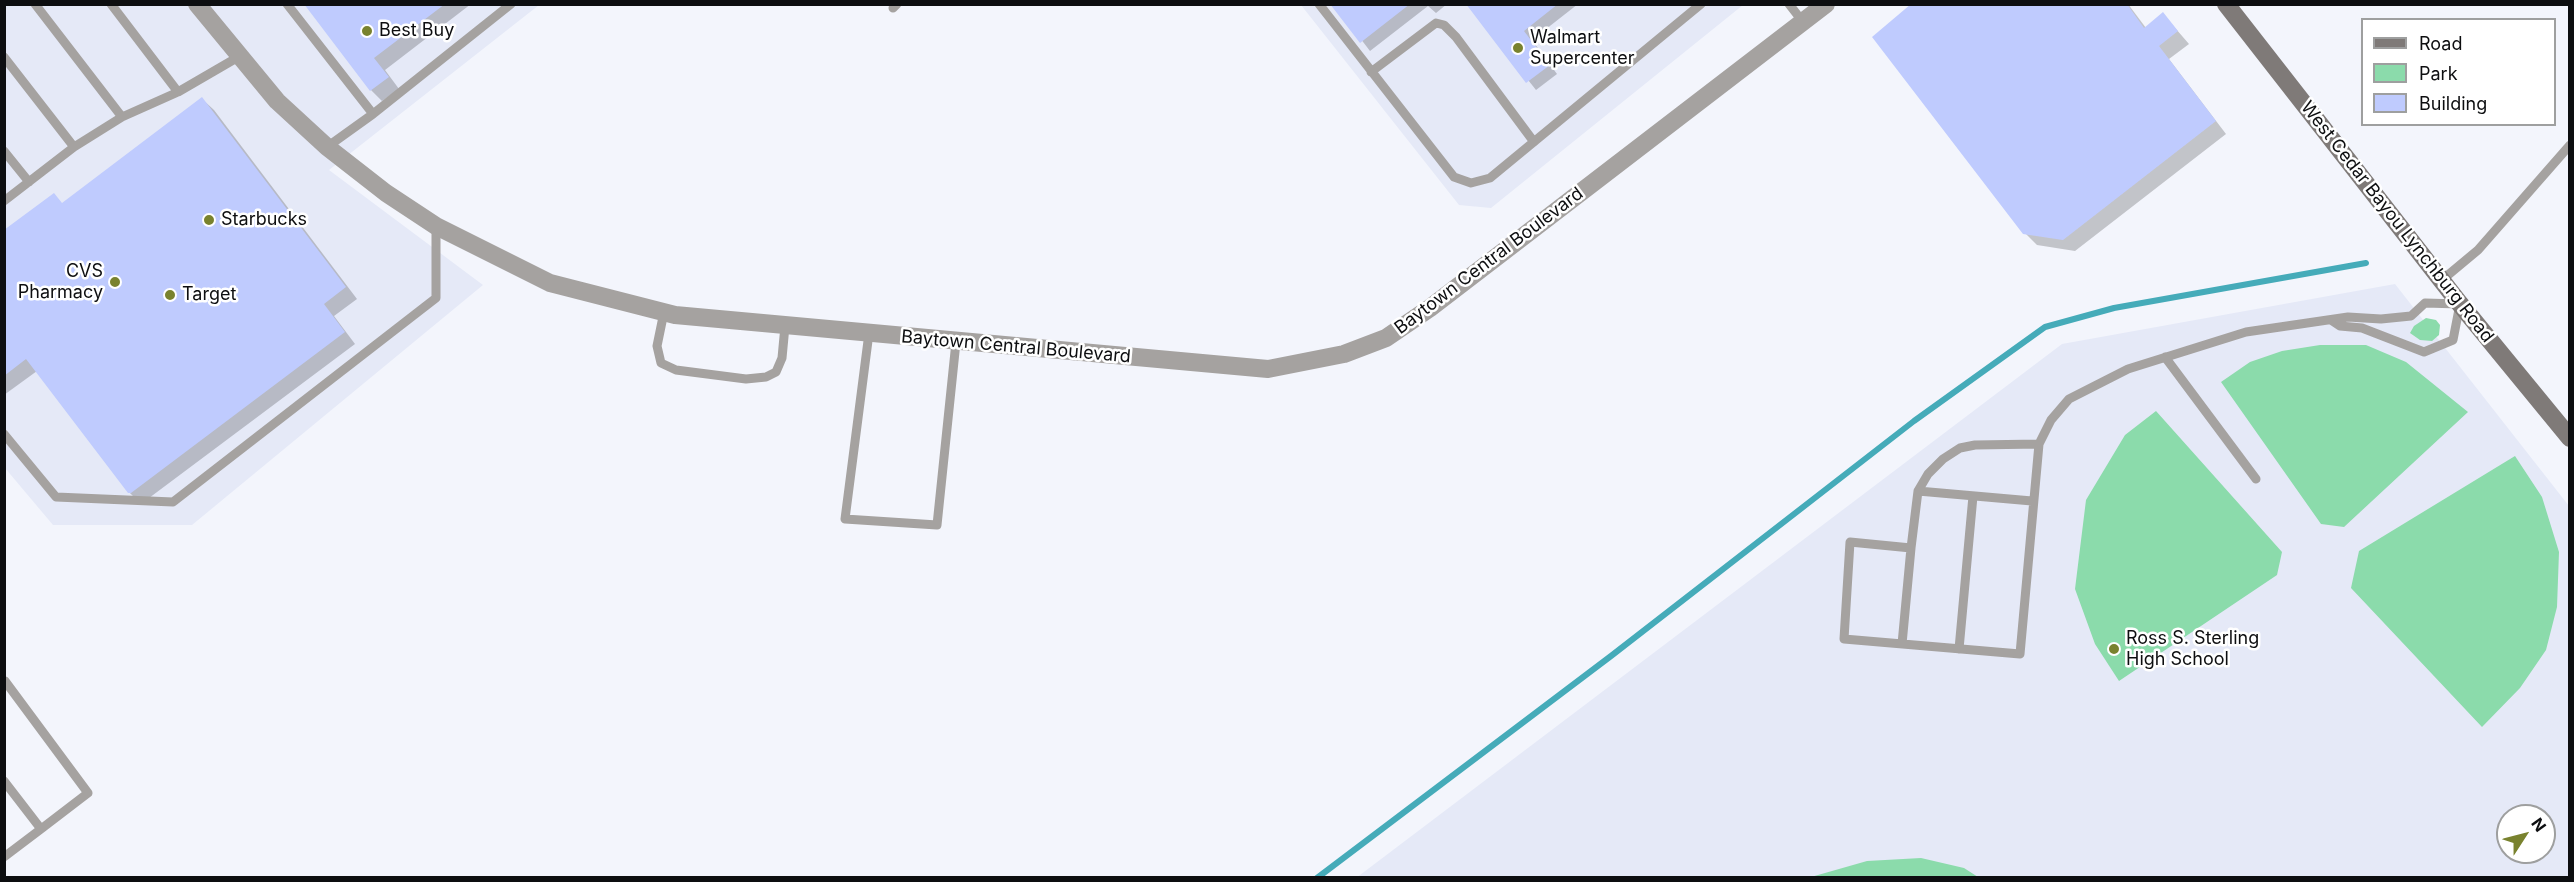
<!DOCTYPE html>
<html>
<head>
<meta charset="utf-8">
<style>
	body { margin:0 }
	#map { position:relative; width:2574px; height:882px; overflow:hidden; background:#f3f5fc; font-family:Inter,sans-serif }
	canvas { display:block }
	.frame { position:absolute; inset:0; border:6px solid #0d0e10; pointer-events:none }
	.legend { position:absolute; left:2361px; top:18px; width:195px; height:108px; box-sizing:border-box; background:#fff; border:2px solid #9e9f9f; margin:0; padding:8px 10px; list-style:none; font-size:18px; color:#0d0e10 }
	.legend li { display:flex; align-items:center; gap:12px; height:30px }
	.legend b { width:30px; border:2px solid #9e9f9f }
	.north { position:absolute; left:2496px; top:804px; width:60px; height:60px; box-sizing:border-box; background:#fff; border:2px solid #9e9f9f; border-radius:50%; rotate:54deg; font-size:16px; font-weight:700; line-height:24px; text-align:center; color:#0d0e10 }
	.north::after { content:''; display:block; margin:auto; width:21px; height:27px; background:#79822e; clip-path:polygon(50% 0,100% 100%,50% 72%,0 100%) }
</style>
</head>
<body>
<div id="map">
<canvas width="2574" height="882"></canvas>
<div class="frame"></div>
<ul class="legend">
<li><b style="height:8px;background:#7f7a78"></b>Road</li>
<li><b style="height:16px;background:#8bdbab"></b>Park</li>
<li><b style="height:16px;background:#bfcbfe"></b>Building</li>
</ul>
<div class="north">N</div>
</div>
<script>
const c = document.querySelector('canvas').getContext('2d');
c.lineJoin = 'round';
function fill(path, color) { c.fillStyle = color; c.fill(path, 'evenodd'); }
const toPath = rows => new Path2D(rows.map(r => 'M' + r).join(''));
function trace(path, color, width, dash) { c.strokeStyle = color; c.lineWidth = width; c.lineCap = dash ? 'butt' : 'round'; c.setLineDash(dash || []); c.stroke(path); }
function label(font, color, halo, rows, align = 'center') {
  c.font = font + ' Inter,sans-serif'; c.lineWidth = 5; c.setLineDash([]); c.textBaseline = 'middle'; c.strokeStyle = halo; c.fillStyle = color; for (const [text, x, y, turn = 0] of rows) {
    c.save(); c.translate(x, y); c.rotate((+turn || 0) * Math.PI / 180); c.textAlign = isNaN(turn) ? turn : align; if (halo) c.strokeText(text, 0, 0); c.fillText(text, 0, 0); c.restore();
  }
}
fill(toPath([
	[4,5,539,5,329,170,483,285,192,525,53,525,5,468],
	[1301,5,1743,5,1491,208,1459,205],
	[2395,284,2569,506,2569,877,1356,878,2062,344],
	[2508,816,2544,816,2544,852,2508,852]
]), '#e5e9f7');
fill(toPath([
	[2426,318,2436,320,2440,325,2439,335,2432,341,2420,340,2410,333,2414,326],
	[2320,345,2366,345,2406,362,2468,412,2344,527,2321,524,2221,382,2250,362,2282,351],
	[2156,411,2282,552,2277,575,2119,681,2095,644,2075,589,2086,500,2125,435],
	[2515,456,2542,497,2559,552,2557,607,2546,650,2520,688,2482,727,2351,588,2359,551],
	[1921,858,1964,868,1978,877,1811,877,1867,861]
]), '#8bdbab');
fill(toPath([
	[306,4,471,4,385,70,399,89,382,101,371,90],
	[1334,4,1447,4,1436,13,1428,6,1370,51],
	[1468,4,1578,4,1532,40,1557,74,1536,90],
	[1914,4,2128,4,2146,28,2163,14,2189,44,2169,59,2226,134,2075,251,2037,245,2025,233],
	[202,99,214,110,357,299,334,316,355,344,141,504,129,492,37,371,4,395,4,232,63,204]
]), '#0003');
trace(toPath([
	[1317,878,1611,656,1914,421,2045,327,2114,308,2366,263]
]), '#45abb9', 6);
fill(toPath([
	[304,4,445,4,374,58,389,77,370,91],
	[1330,4,1410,4,1360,43],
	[1466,4,1558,4,1524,31,1550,65,1526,83],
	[1911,4,2127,4,2144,28,2163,12,2178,31,2159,46,2216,121,2063,240,2023,234,1872,37],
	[202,97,346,287,324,304,345,332,131,493,128,493,26,359,4,376,4,230,54,193,62,203]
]), '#bfcbfe');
trace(toPath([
	[35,4,122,117],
	[111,4,178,92],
	[287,4,373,114],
	[1319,4,1454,177,1471,183,1490,178,1701,4],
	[1789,4,1803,22],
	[893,8,897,4],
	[4,57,74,147],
	[1371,72,1436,23,1444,25,1456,37,1534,142],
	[327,147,373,114,511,4],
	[4,151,29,182],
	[4,201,74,147,122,117,178,92,240,56],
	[2442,280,2478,250,2570,145],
	[664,312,657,346,661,363,676,370,746,379,766,377,776,372,782,358,785,326],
	[869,333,845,519,937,525,956,342],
	[2165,357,2256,479],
	[4,434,56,497,173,502,436,298,436,226],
	[2039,444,2020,654,1844,639,1850,542,1911,548,1918,491,1928,474,1943,459,1960,448,1975,445,2039,444],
	[2039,444,2051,420,2069,399,2128,369,2246,332,2348,317,2381,319,2411,316,2425,303,2460,304,2453,340,2424,352,2362,328,2340,326,2331,320],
	[1918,491,2032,501],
	[1902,644,1911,548],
	[1959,649,1973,496],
	[5,681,88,793,41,829],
	[4,781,41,829,4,857]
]), '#a5a2a0', 9);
trace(toPath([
	[197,4,277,101,327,147,386,193,436,226,550,283,675,315,1268,369,1344,354,1386,338,1430,308,1826,4]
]), '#a5a2a0', 18);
trace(toPath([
	[2226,4,2460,304,2570,438]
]), '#7f7a78', 18);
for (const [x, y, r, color] of [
	[367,31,6,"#79822e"],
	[1518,48,6,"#79822e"],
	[209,220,6,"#79822e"],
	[115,282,6,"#79822e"],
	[170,295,6,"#79822e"],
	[2114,649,6,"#79822e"]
]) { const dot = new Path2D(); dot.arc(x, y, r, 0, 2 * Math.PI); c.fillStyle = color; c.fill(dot); trace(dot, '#fff', 2); }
label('18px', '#0d0e10', '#fff', [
	["Best Buy",379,31],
	["Walmart",1530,38],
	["Supercenter",1530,59],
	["Starbucks",221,220],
	["CVS",103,272,"right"],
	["Pharmacy",103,293,"right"],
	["Target",182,295],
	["Ross S. Sterling",2126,639],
	["High School",2126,660]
], 'left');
label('18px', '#0d0e10', '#fff', [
	["West Cedar Bayou Lynchburg Road",2397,222,52],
	["Baytown Central Boulevard",1489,261,-37],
	["Baytown Central Boulevard",1016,347,5]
]);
</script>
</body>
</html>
